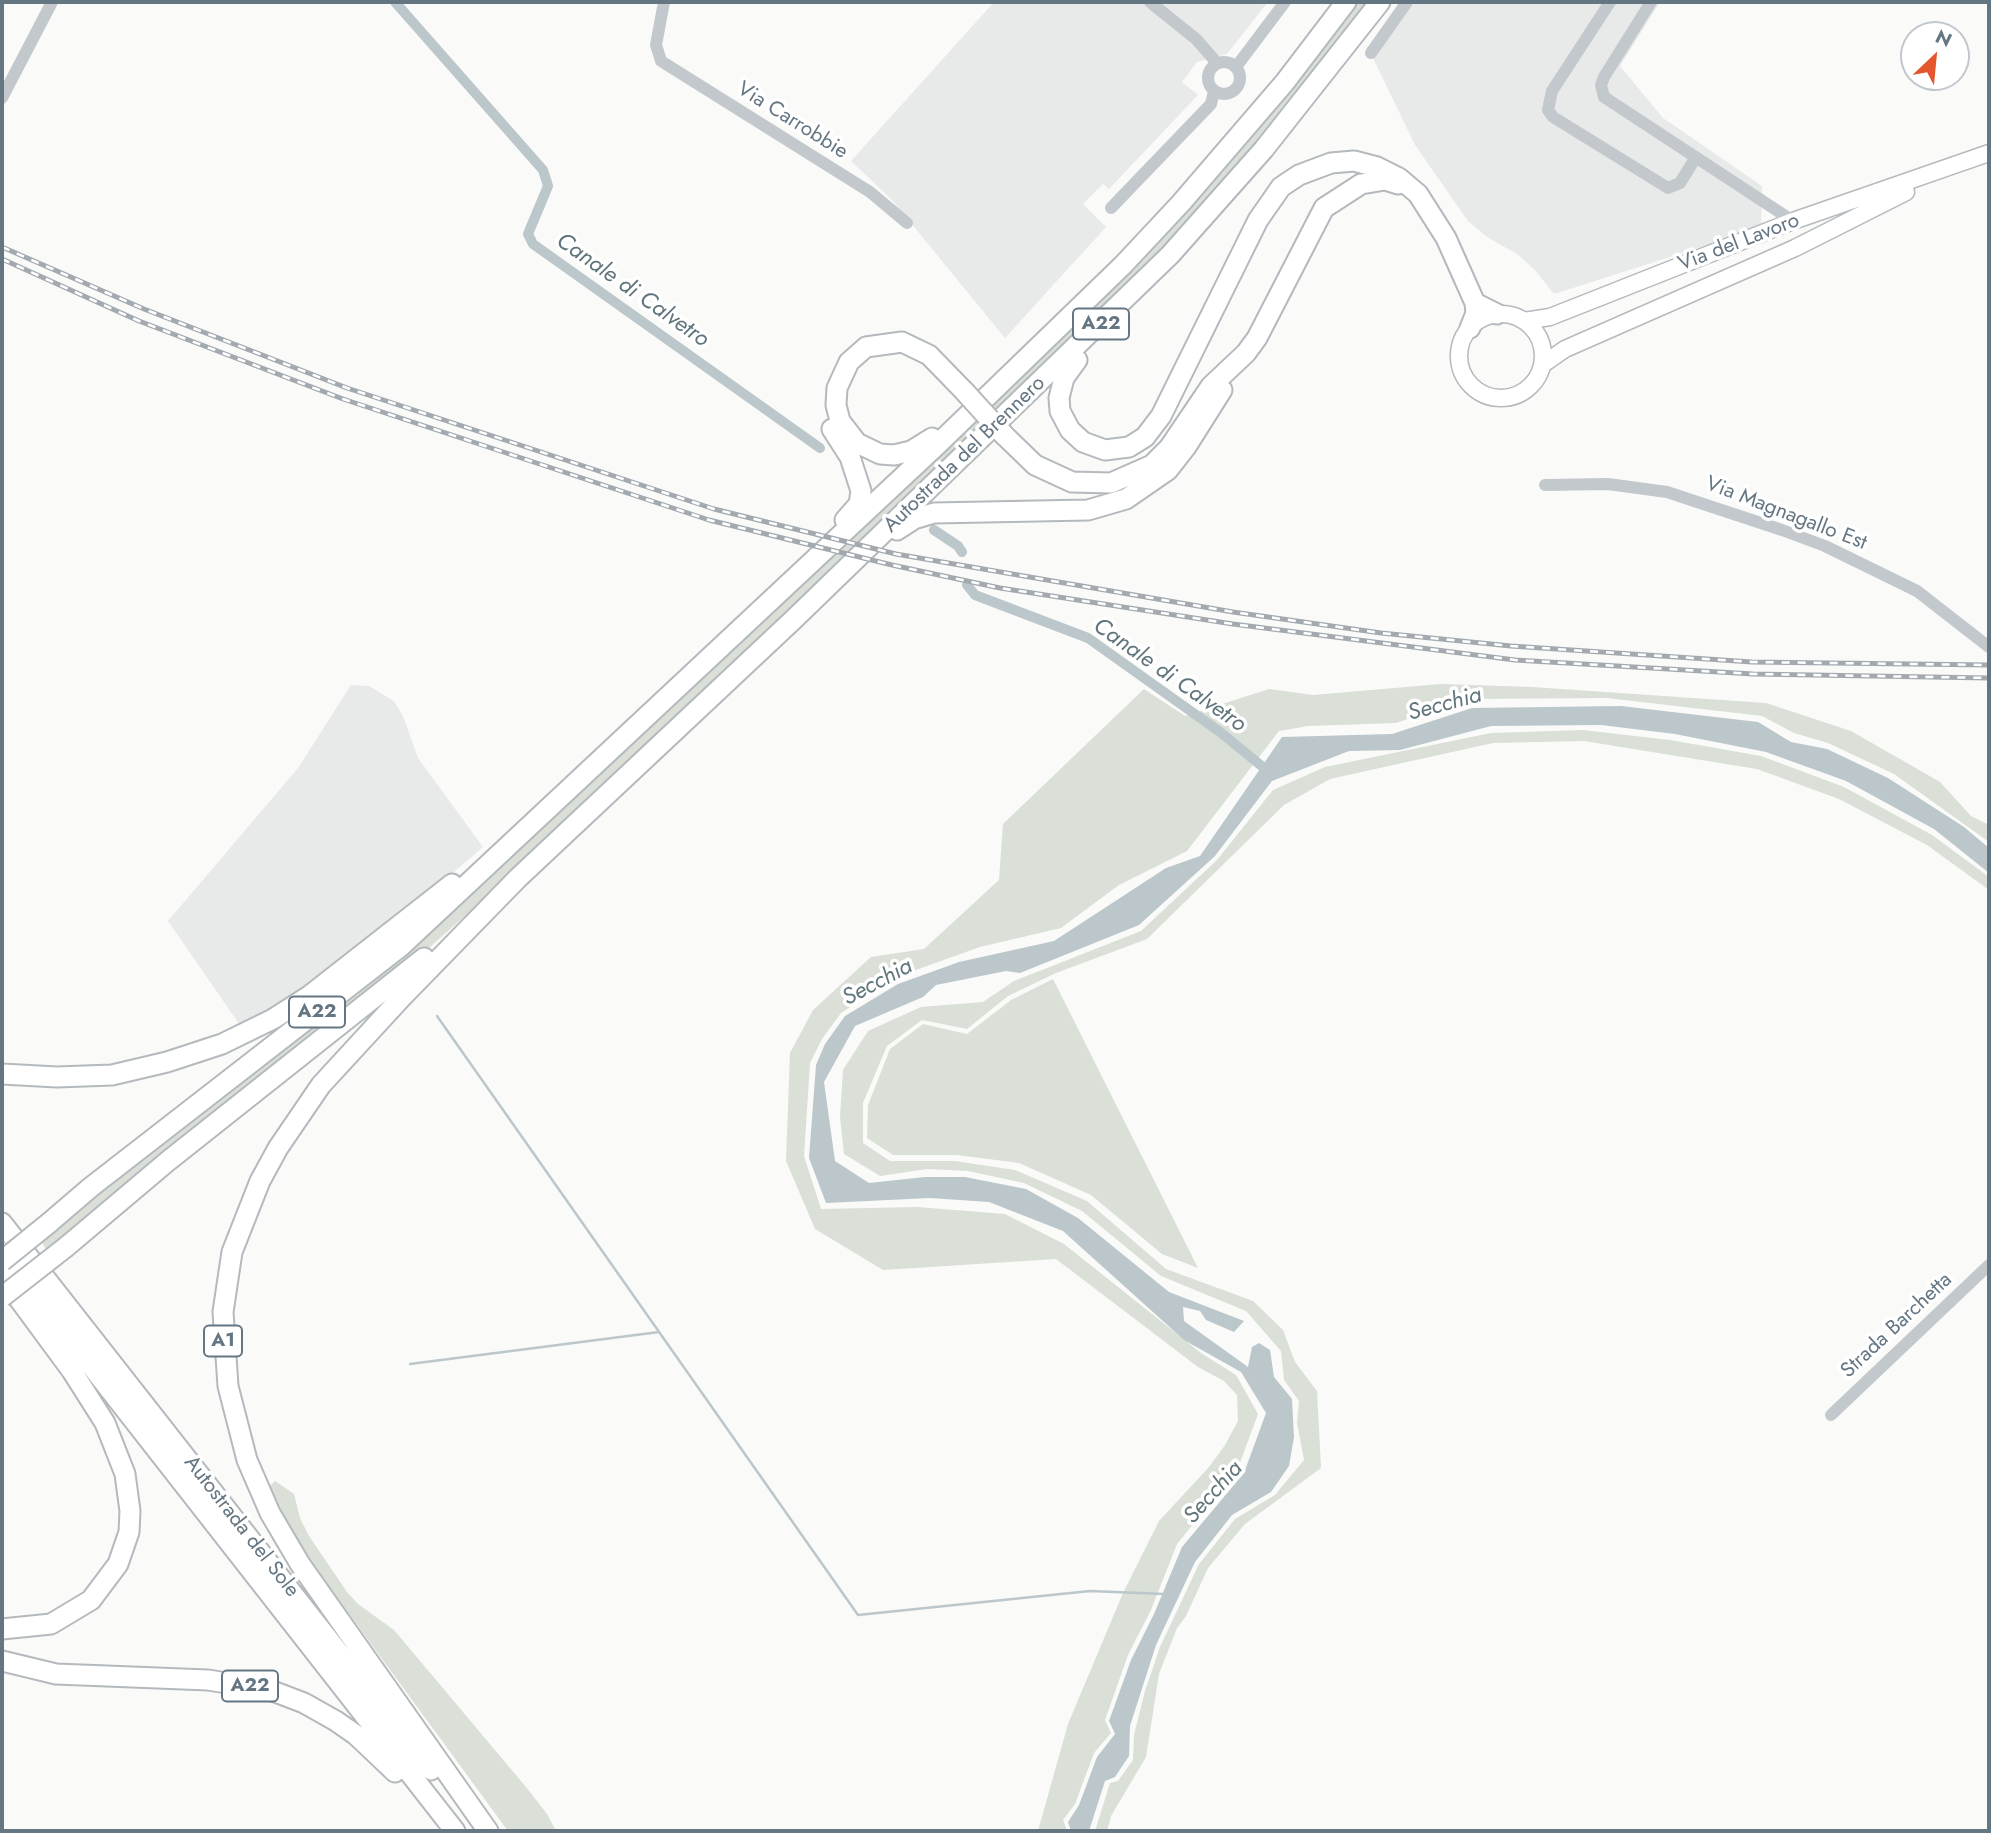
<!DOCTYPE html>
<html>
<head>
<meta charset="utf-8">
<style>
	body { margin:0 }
	#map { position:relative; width:1991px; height:1833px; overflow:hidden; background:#fafaf8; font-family:Jost,sans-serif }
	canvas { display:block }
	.frame { position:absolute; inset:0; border:4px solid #657683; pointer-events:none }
	.north { position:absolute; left:1900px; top:21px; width:70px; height:70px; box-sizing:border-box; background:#fff; border:2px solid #c1c8cd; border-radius:50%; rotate:26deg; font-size:19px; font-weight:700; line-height:28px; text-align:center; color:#657683 }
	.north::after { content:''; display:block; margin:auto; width:24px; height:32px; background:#e4572e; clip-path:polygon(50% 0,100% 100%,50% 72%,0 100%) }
</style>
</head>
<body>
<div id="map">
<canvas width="1991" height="1833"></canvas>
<div class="frame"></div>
<div class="north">N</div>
</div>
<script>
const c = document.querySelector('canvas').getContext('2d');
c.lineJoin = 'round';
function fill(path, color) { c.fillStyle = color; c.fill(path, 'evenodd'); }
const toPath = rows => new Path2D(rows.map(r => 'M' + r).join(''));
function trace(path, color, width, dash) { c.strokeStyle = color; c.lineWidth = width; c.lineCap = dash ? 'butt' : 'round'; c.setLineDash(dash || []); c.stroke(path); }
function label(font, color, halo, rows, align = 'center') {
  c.font = font + ' Jost,sans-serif'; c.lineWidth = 7; c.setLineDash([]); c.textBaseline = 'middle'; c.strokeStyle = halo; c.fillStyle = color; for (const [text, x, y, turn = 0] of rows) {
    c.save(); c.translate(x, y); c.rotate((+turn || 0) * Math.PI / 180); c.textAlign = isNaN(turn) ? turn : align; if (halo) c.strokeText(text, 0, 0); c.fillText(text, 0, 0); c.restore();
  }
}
fill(toPath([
	[994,2,1268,2,1227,54,1197,62,1182,82,1198,95,1109,189,1103,184,1083,204,1106,227,1005,338,892,200,851,161],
	[1411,2,1660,2,1620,66,1663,118,1762,186,1761,228,1554,294,1535,270,1517,254,1487,237,1468,221,1415,145,1371,54],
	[351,685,369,686,394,701,403,716,418,758,483,847,362,951,242,1028,168,921,298,768]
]), '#e8e9e9');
fill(toPath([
	[1352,2,1370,2,1232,175,1108,309,540,849,411,964,48,1252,40,1240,279,1047,968,424],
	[1441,684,1532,687,1766,703,1851,731,1940,782,1971,816,1989,825,1989,842,1894,774,1828,743,1794,733,1762,716,1607,698,1466,699,1396,723,1308,726,1279,731,1187,851,1119,885,1061,928,980,947,899,976,841,1013,822,1039,810,1063,804,1156,821,1209,917,1207,1005,1214,1064,1244,1201,1353,1236,1375,1258,1414,1238,1468,1177,1544,1151,1610,1128,1655,1105,1720,1111,1733,1094,1753,1075,1804,1063,1820,1067,1831,1038,1831,1068,1724,1123,1593,1159,1521,1209,1467,1225,1445,1238,1421,1237,1395,1224,1381,1198,1367,1056,1259,883,1270,815,1229,786,1161,790,1053,813,1010,871,957,924,949,999,880,1003,824,1144,689,1185,716,1269,689,1313,695],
	[1583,730,1670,740,1761,756,1844,787,1932,835,1989,877,1989,890,1927,845,1839,799,1757,769,1584,741,1493,743,1330,779,1284,805,1147,939,1056,973,1008,996,967,1029,922,1020,887,1046,863,1103,863,1143,890,1161,955,1161,1015,1170,1087,1201,1166,1269,1253,1301,1283,1330,1295,1362,1317,1391,1321,1468,1245,1524,1208,1568,1186,1616,1177,1628,1159,1674,1146,1757,1111,1816,1107,1831,1095,1831,1110,1783,1118,1781,1133,1760,1134,1735,1145,1691,1160,1647,1199,1564,1235,1519,1275,1495,1304,1460,1297,1423,1299,1401,1284,1380,1281,1351,1246,1311,1161,1276,1082,1211,1024,1183,968,1171,927,1169,880,1176,844,1154,840,1117,843,1070,868,1031,921,1007,983,1002,1014,981,1141,931,1217,860,1273,790,1325,767,1491,733],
	[1053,979,1198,1268,1162,1254,1091,1195,1019,1163,957,1155,893,1155,867,1138,868,1105,890,1049,923,1024,967,1034,1011,1000],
	[275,1481,294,1494,300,1518,309,1536,347,1592,358,1604,394,1630,526,1787,547,1814,556,1831,508,1831,314,1566,270,1493,270,1486]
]), '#dadfd7');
fill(toPath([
	[1621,706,1758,722,1791,742,1827,749,1888,778,1964,827,1989,848,1989,873,1934,829,1846,781,1766,752,1675,734,1601,725,1491,726,1400,750,1349,751,1272,781,1215,856,1139,925,1020,973,1006,971,936,985,923,997,855,1026,824,1082,835,1161,869,1183,925,1177,965,1177,1026,1189,1078,1218,1169,1292,1244,1321,1234,1332,1206,1320,1200,1311,1183,1307,1184,1321,1248,1367,1252,1347,1259,1343,1270,1350,1274,1377,1292,1399,1294,1437,1289,1466,1271,1492,1232,1515,1195,1562,1156,1645,1130,1726,1129,1756,1115,1777,1105,1781,1089,1831,1071,1831,1068,1822,1079,1805,1097,1757,1115,1734,1109,1721,1131,1660,1154,1614,1182,1547,1244,1473,1266,1413,1241,1372,1184,1340,1063,1231,989,1202,930,1198,826,1203,809,1158,816,1065,825,1044,845,1016,898,984,959,962,1054,941,1166,868,1200,856,1282,737,1392,734,1472,708]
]), '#bbc7cb');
trace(toPath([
	[437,1016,858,1615,1090,1591,1164,1594],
	[410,1364,659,1332]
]), '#bbc7cb', 2.5);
trace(toPath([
	[395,2,543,170,548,186,528,234,533,244,820,448],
	[934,530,958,546,962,552],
	[967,585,975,595,1088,638,1220,732,1269,772]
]), '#bbc7cb', 10);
const major = toPath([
	'1459 356a42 42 0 1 1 84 0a42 42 0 1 1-84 0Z',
	[1524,321,1550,317,1793,221,1989,153],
	[1542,365,1565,349,1795,248,1906,192]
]);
const highway = toPath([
	[1475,303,1497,314],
	[1077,360,1064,378,1059,398,1060,411,1070,430,1083,442,1105,450,1129,447,1145,437,1161,416,1258,220,1281,187,1299,175,1331,163,1354,161,1377,167,1399,178,1418,194,1446,238,1475,303,1476,313,1470,328],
	[832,429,850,457,861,491,859,504,845,520],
	[1004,435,1035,465,1072,482,1111,483,1152,465,1169,448,1211,386,1246,353,1257,338,1324,208,1361,184,1385,180,1398,184],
	[932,438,911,451,894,455,880,454,857,443,840,421,836,405,837,388,849,362,866,347,902,342,929,355,965,392],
	[897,530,914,519,934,513,1088,510,1126,499,1168,470,1186,447,1222,390],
	[2,1074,57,1077,112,1075,167,1062,222,1044,273,1019,309,996,452,884],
	[2,1223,431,1770],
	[49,1223,91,1187,400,947,938,444,1123,265,1181,203,1285,82,1346,2],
	[66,1247,168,1161,424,958],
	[2,1252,455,1831],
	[2,1276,72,1371,105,1423,125,1474,130,1511,129,1532,118,1564,91,1600,51,1624,2,1629],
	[2,1661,56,1674,208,1680,270,1690,304,1703,336,1721,356,1735,395,1772],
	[488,1831,300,1564,270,1513,247,1460,228,1386,223,1312,232,1252,260,1181,278,1148,321,1085,402,997,518,878,793,620,1170,255,1264,149,1380,2]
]);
trace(major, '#b5babe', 19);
trace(highway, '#b4b9bd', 23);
trace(toPath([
	[664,2,656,45,661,61,870,192,907,223],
	[1150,2,1196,39,1217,63],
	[1610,2,1552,91,1548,110,1553,117,1668,188,1680,183,1696,157],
	[1651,2,1604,77,1601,85,1604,97,1793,221],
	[1371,53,1407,2],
	'1208 78a16 16 0 1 1 32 0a16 16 0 1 1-32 0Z',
	[1236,67,1285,2],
	[2,98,52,2],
	[1111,208,1211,104,1214,91],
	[1545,485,1608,484,1667,492,1782,530,1825,546,1917,591,1989,647],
	[1831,1415,1989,1265]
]), '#c3c8cc', 12);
trace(major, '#fff', 16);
trace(highway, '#fff', 19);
const rail = toPath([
	[2,247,144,309,347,388,714,509,896,554,1233,612,1381,633,1511,646,1752,662,1989,665],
	[2,259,139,321,343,399,709,520,892,565,1000,588,1233,624,1515,660,1753,674,1989,678]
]);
trace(rail, '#a2aab0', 5);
trace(rail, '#fff', 2.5, [8]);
const highwayBridge = toPath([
	[965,392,1004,435],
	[2,1261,49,1223],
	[2,1297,66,1247]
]);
trace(highwayBridge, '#b4b9bd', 23, []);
trace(highwayBridge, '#fff', 19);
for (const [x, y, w] of [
	[1101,324,56],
	[317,1012,56],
	[223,1341,38],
	[250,1686,56]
]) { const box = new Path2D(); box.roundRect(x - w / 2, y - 15.5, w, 31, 5); c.fillStyle = '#fff'; c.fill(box); trace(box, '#657683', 2); }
label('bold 19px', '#657683', null, [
	["A22",1101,324],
	["A22",317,1012],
	["A1",223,1341],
	["A22",250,1686]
]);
label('21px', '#657683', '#fff', [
	["Via Carrobbie",792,121,32],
	["Via del Lavoro",1739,243,-21],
	["Autostrada del Brennero",965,455,-44],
	["Via Magnagallo Est",1786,514,21],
	["Strada Barchetta",1897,1326,-43],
	["Autostrada del Sole",241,1527,52]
]);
label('italic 23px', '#60757c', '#fff', [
	["Canale di Calvetro",632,291,35],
	["Canale di Calvetro",1169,676,35],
	["Secchia",1445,705,-15],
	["Secchia",878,983,-28],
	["Secchia",1214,1493,-48]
]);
</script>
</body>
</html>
